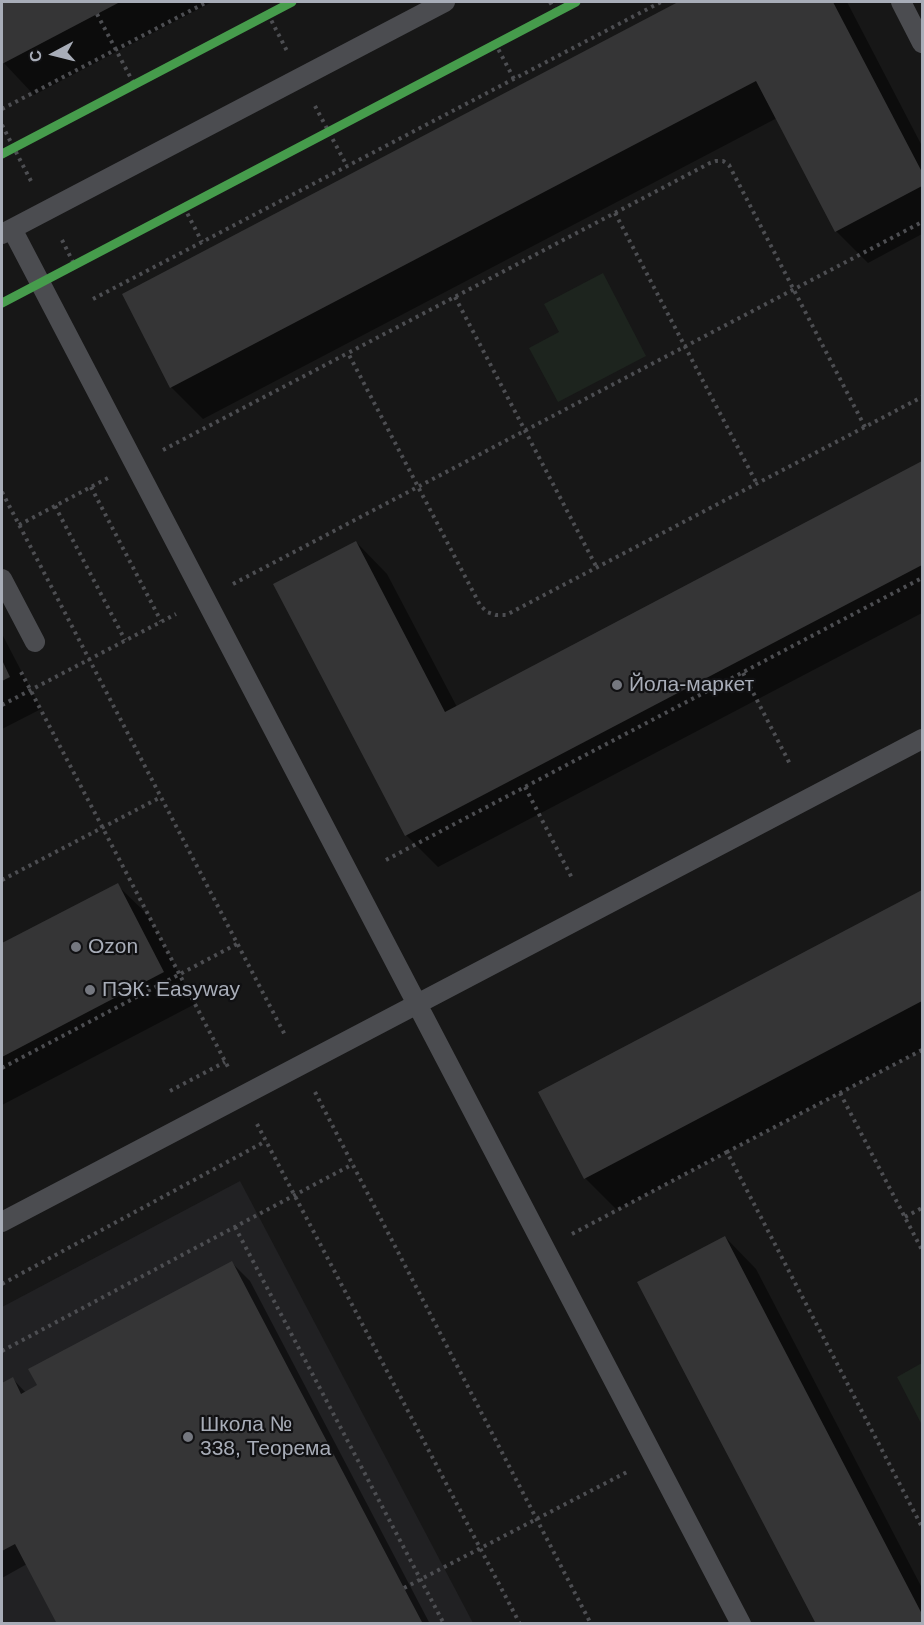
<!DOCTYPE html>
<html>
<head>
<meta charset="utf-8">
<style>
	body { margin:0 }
	#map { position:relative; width:924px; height:1625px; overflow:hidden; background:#171717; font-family:Helvetica,sans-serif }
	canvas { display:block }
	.frame { position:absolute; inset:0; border:3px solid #a8adb8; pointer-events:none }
	.north { position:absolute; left:24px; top:24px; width:60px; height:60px; -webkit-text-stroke:4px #111113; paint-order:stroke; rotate:263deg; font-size:16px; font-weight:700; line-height:24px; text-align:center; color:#a8adb8 }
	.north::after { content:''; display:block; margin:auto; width:21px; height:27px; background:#a8adb8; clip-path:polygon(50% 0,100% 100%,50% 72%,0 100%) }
</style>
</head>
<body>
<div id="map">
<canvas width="924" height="1625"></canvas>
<div class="frame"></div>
<div class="north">С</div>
</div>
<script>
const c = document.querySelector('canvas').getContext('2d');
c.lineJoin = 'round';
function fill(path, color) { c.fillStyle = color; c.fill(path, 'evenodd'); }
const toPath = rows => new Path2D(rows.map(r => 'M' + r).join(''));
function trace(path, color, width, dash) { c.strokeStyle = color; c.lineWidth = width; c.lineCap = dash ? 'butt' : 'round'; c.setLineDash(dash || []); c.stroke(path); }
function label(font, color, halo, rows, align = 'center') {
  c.font = font + ' Helvetica,sans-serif'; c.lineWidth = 4.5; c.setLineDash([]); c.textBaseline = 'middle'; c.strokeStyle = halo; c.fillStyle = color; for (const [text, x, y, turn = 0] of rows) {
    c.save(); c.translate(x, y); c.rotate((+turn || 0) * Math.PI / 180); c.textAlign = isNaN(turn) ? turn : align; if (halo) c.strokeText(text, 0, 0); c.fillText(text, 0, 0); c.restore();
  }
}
fill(toPath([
	[240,1181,473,1623,2,1624,2,1307]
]), '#212123');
fill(toPath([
	[603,273,646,356,558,402,529,348,559,332,544,304],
	[922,1363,922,1425,897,1377]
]), '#1d241e');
fill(toPath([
	[2,2,212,2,34,95,2,61],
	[681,2,847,2,922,146,922,234,868,263,836,231,777,118,203,419,171,387,124,294],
	[922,463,922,613,438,867,406,835,356,542,387,574,457,707],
	[2,634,41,709,2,729],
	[117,885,149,916,195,1004,2,1105,2,945],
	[922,892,922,1050,617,1210,585,1178,540,1093],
	[725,1237,756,1269,922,1588,922,1624,818,1624],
	[232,1263,250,1281,430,1624,59,1624,27,1564,2,1578,2,1385,13,1379,26,1393]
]), '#0007');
fill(toPath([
	[2,2,120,2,2,64],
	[678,2,833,2,922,172,922,186,835,232,756,81,170,388,122,294],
	[922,461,922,565,405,836,273,584,356,541,445,712],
	[2,660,10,677,2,681],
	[118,883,164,972,2,1057,2,943],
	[922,890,922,1001,584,1179,538,1092],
	[725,1236,922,1614,922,1624,816,1624,637,1282],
	[232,1261,404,1588,423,1624,57,1624,15,1544,2,1551,2,1383,13,1377,21,1394,37,1385,28,1369]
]), '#353536');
trace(toPath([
	[550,2,556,12],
	[97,14,134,84],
	[268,14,287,51],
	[495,43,514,79],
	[315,106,347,166],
	[2,109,207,2],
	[2,125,32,183],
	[184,207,202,242],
	[615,213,757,484],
	[62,240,74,264],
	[455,297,597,568],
	[93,299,661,2],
	[865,427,729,165,723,161,716,161,710,163,348,353,480,605,487,612,496,615,506,615,922,397],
	[163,450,348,353],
	[91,487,161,621],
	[2,492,286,1037],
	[55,506,125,640],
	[19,525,108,478],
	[233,584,922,222],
	[21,672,228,1067],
	[743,673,791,766],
	[2,705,176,614],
	[525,787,573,880],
	[386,860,922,578],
	[2,880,161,797],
	[922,1050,727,1152,922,1527],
	[2,1068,237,944],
	[170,1091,225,1062],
	[315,1092,591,1624],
	[840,1093,922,1250],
	[257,1124,520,1624],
	[905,1217,922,1208],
	[235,1227,444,1624],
	[572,1234,727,1152],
	[2,1284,266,1141],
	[2,1351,353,1164],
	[404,1588,627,1472]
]), '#4d4e52', 4, [3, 4.5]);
trace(toPath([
	[901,2,922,43],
	[12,229,741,1624],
	[2,234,445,2],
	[2,579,35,642],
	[2,1222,922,739]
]), '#4b4c50', 20);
trace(toPath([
	[2,154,292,2],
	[2,303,576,2]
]), '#469c4c', 9);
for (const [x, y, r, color] of [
	[617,685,6,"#757880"],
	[76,947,6,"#757880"],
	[90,990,6,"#757880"],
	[188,1437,6,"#757880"]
]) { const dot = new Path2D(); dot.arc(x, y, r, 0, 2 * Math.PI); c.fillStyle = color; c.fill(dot); trace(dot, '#111113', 2); }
label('21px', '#a8adb8', '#111113', [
	["Йола-маркет",629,685],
	["Ozon",88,947],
	["ПЭК: Easyway",102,990],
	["Школа №",200,1425],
	["338, Теорема",200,1449]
], 'left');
</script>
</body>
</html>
